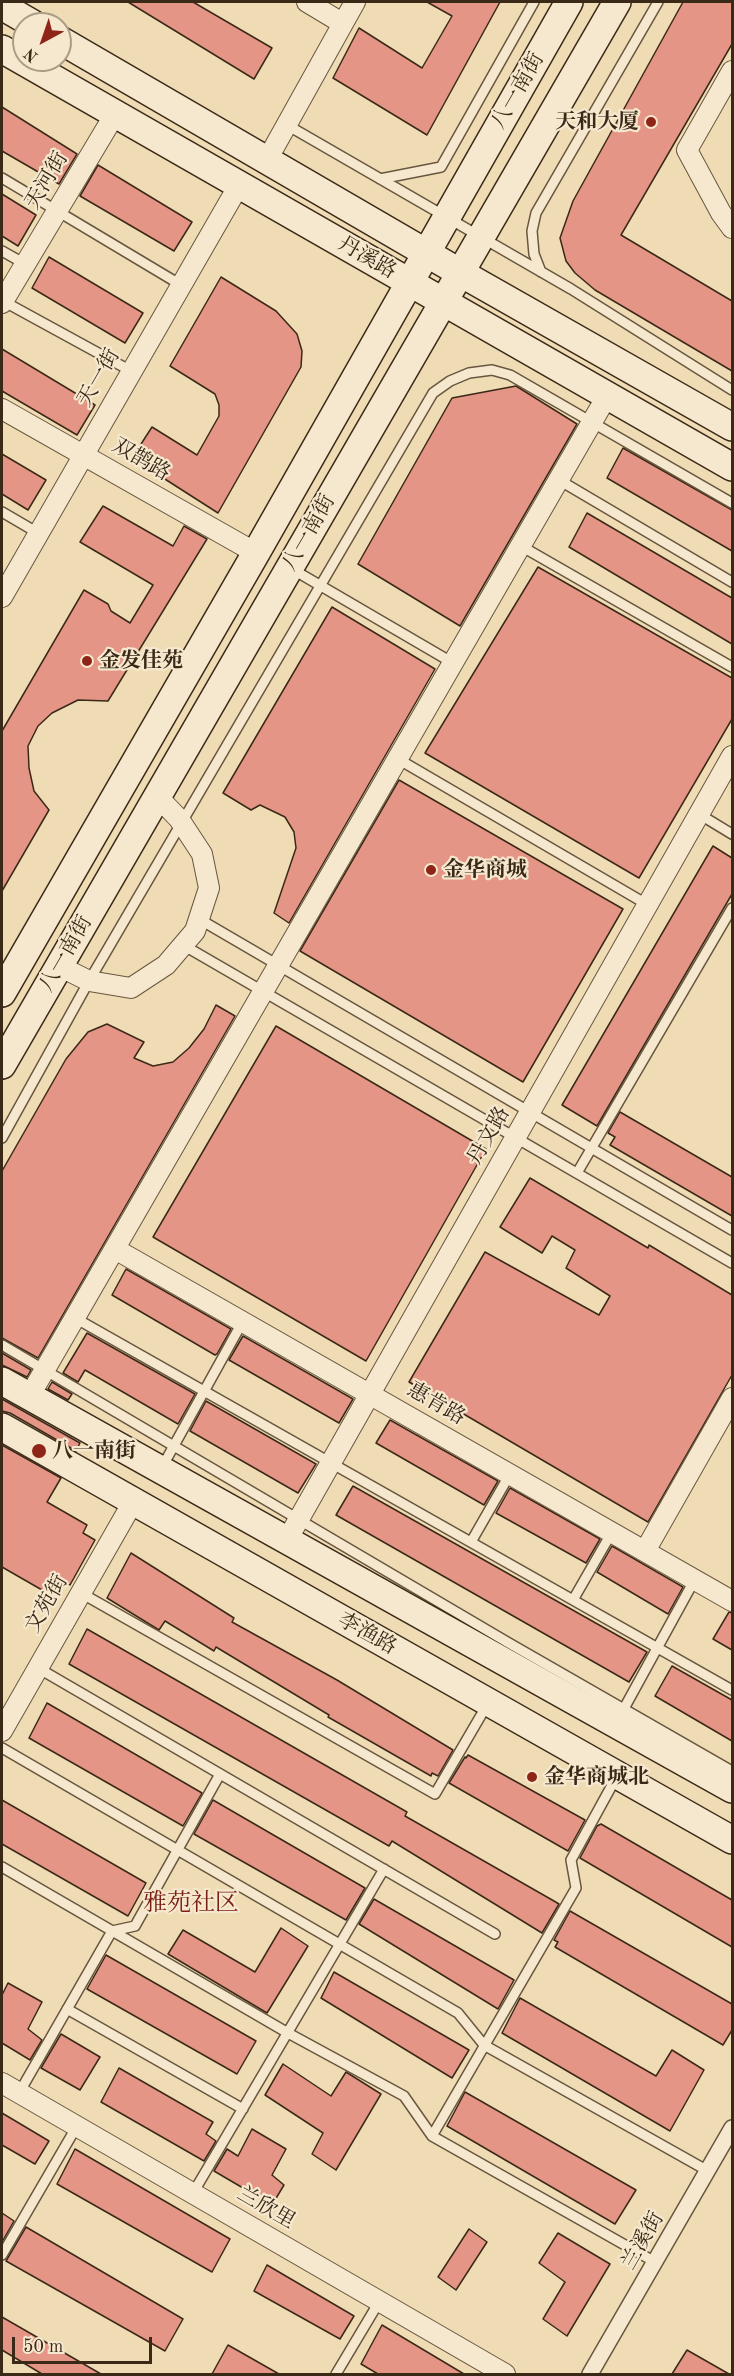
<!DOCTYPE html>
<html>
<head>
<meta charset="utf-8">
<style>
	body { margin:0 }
	#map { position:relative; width:734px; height:2376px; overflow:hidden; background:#f0dcb4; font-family:"Old Standard TT",serif }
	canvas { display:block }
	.frame { position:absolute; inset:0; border:3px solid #3b2918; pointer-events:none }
	.north { position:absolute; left:12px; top:12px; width:60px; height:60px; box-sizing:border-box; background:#f5e8ce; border:2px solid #ab9c85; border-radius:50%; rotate:220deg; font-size:16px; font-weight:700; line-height:24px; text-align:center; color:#3b2918 }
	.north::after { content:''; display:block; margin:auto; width:21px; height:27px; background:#8f2418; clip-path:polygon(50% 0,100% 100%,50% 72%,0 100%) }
	.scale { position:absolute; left:12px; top:2337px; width:140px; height:27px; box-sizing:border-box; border:3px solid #3b2918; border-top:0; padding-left:8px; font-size:18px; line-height:21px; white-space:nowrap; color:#3b2918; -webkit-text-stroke:4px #f5e8ce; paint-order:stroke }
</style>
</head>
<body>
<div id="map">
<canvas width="734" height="2376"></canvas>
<div class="frame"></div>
<div class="north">N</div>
<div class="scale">50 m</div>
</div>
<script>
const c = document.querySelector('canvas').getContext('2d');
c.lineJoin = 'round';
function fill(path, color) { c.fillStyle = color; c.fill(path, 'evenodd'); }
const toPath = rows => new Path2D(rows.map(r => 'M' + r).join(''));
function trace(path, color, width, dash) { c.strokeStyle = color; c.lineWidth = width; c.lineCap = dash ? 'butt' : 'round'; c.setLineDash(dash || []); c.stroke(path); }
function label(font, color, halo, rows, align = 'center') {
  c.font = font + ' "Old Standard TT","Noto Serif SC",serif'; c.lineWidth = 4.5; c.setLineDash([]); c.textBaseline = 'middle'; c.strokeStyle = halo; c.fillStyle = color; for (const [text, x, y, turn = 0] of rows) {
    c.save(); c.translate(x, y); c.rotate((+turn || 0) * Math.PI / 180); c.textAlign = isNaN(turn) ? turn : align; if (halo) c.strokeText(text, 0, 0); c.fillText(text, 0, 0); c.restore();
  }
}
const building = toPath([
	[128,2,193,2,272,48,254,79,128,2],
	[427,2,500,2,427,135,333,78,359,28,422,68,452,16,427,2],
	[683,2,732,2,732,44,621,235,732,301,732,371,595,290,575,273,566,261,560,238,573,201,683,2],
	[2,107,77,154,59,184,2,151,2,107],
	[98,165,192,222,174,251,80,196,98,165],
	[2,194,36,215,18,246,2,236,2,194],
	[49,257,143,313,125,343,32,288,49,257],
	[221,277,276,311,297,334,302,351,301,367,218,513,132,458,152,427,197,455,219,416,219,405,215,394,170,366,221,277],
	[2,349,95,405,77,435,2,391,2,349],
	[516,386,577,424,460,626,358,564,452,398,516,386],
	[623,448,732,510,732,551,607,478,623,448],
	[2,454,46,480,28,510,2,494,2,454],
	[103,506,173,546,184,526,207,539,108,701,78,700,52,713,38,726,28,746,29,768,34,791,49,810,2,891,2,731,84,590,108,604,111,611,130,623,153,585,80,542,103,506],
	[587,513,732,598,732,644,569,547,587,513],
	[538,567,732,678,732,719,639,878,425,753,538,567],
	[332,607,435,669,289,923,274,913,296,848,294,832,285,817,260,805,251,810,223,793,332,607],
	[399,780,623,909,523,1082,300,951,399,780],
	[713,846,732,858,732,894,597,1126,562,1105,713,846],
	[216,1005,235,1016,38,1358,2,1338,2,1171,66,1059,88,1032,107,1024,144,1042,134,1058,153,1066,173,1062,189,1048,204,1029,216,1005],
	[276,1026,486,1149,366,1361,153,1237,276,1026],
	[620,1112,732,1177,732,1216,610,1145,615,1137,608,1133,620,1112],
	[530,1178,648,1248,649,1245,732,1295,732,1375,648,1522,409,1382,485,1252,599,1315,610,1296,566,1268,575,1250,552,1236,542,1253,500,1227,530,1178],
	[126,1269,231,1329,217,1354,215,1355,112,1295,126,1269],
	[87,1333,195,1394,178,1424,85,1370,78,1382,63,1373,87,1333],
	[243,1336,353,1399,339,1423,229,1360,243,1336],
	[2,1353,31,1370,27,1377,2,1365,2,1353],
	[52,1382,72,1394,68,1400,48,1389,52,1382],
	[2,1399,80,1443,76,1451,10,1413,2,1411,2,1399],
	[206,1401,316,1464,298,1493,190,1431,206,1401],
	[390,1420,498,1481,484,1505,376,1443,390,1420],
	[2,1445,61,1478,47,1502,87,1525,83,1533,95,1540,70,1585,58,1577,49,1594,2,1567,2,1445],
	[353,1486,647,1652,629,1682,336,1515,353,1486],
	[510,1488,600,1539,586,1563,496,1513,510,1488],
	[612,1546,683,1587,668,1614,597,1572,612,1546],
	[131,1553,234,1618,232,1622,337,1680,453,1750,438,1776,432,1773,431,1776,328,1717,329,1715,216,1647,214,1651,165,1621,159,1630,107,1598,131,1553],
	[729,1612,732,1613,732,1650,713,1639,729,1612],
	[87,1629,407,1812,405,1816,554,1901,559,1904,542,1933,392,1841,389,1846,69,1664,87,1629],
	[672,1666,732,1700,732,1741,655,1696,672,1666],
	[47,1703,202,1793,183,1826,29,1738,47,1703],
	[468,1755,585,1820,568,1851,449,1783,465,1757,466,1758,468,1755],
	[2,1800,146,1883,128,1916,2,1844,2,1800],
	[213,1800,365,1888,346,1920,194,1834,213,1800],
	[601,1824,732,1900,732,1947,580,1858,597,1826,601,1824],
	[374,1899,514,1980,498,2009,359,1924,374,1899],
	[570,1911,732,2004,732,2030,723,2045,555,1947,558,1942,554,1940,570,1911],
	[281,1928,308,1946,267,2013,168,1954,183,1930,255,1972,281,1928],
	[106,1955,256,2041,237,2074,87,1989,106,1955],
	[334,1972,469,2050,452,2078,321,1998,334,1972],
	[8,1983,42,2002,28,2029,42,2040,30,2060,2,2043,2,1995,8,1983],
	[520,1998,656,2076,672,2050,704,2070,670,2131,502,2033,520,1998],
	[61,2034,100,2057,80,2090,41,2068,61,2034],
	[283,2064,331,2096,346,2072,381,2094,336,2170,312,2154,323,2133,265,2095,283,2064],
	[119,2068,213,2122,206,2134,216,2141,204,2161,101,2102,119,2068],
	[465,2092,636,2190,615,2224,447,2126,465,2092],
	[2,2113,49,2141,35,2164,2,2145,2,2113],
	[252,2129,286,2149,272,2175,284,2185,272,2205,214,2171,227,2149,238,2156,252,2129],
	[75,2149,230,2239,212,2272,57,2184,75,2149],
	[2,2213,14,2221,2,2242,2,2213],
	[26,2227,183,2319,165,2351,6,2261,26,2227],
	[469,2229,487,2242,456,2290,438,2277,469,2229],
	[558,2233,610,2264,567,2336,543,2319,565,2282,539,2263,558,2233],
	[267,2265,354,2316,340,2339,254,2291,267,2265],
	[2,2317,101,2374,42,2374,2,2350,2,2317],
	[382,2325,464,2374,378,2374,361,2364,382,2325],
	[228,2345,279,2374,212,2374,228,2345],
	[687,2350,729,2374,672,2374,687,2350]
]);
fill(building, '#e49585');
trace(building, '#3b2918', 1.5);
const service = toPath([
	[287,125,571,289,732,390],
	[2,178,181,285],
	[380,179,441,167,534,2],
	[2,251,25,264],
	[541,272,534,254,532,231,536,213,658,2],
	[3,301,131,371],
	[559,480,732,582],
	[2,512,38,533],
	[521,546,732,667],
	[292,569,453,663],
	[398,759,648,905],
	[699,814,732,834],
	[199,919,732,1230],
	[183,945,732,1263],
	[2,1138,89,981,433,393,450,381,469,373,492,370,510,375,732,503],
	[577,1173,732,908],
	[75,1318,732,1690],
	[2,1345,507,1642,732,1771],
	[161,1469,243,1321],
	[471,1542,510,1474],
	[81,1593,435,1794,487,1705],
	[573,1600,612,1532],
	[38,1668,495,1934],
	[621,1714,695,1579],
	[2,1748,458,2013,484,2045,708,2171],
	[2,1867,288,2033,404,2096,432,2136,655,2262],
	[67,2009,243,2109],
	[19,2093,112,1931,135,1926,220,1774],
	[432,2136,576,1888,571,1860,617,1776],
	[193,2193,384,1869],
	[2,2255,77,2126],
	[336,2374,379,2302]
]);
const pedestrian = toPath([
	[590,2374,732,2128]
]);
const minor = toPath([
	[307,2,342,23],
	[732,71,687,150,721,213,732,228],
	[267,160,355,2],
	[2,303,115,114],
	[2,409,256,553],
	[2,597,239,185],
	[59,966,89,981,131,988,166,965,195,931,209,888,202,854,179,819,157,796],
	[115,1249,732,1601],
	[29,1397,607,396],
	[287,1540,732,756],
	[645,1551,732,1398],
	[2,1731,133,1502],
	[2,2083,505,2374]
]);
const secondary = toPath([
	[2,6,33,24],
	[60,40,459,272,732,427],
	[2,49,732,467],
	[2,993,256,553,569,2],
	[2,1065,617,2],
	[2,1381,732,1789],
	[2,1427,732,1840]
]);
trace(service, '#68563f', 12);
trace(pedestrian, '#68563f', 18);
trace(minor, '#68563f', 22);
trace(secondary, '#3b2918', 30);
trace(service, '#f5e8ce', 9);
trace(pedestrian, '#f5e8ce', 15);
trace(minor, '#f5e8ce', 20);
trace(secondary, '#f5e8ce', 27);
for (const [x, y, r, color] of [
	[651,122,6,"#8f2418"],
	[87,661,6,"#8f2418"],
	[431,870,6,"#8f2418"],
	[39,1451,8,"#8f2418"],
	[532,1777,6,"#8f2418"]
]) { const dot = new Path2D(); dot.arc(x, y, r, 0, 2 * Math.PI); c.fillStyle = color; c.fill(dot); trace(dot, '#f5e8ce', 2); }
label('21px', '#3b2918', '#f5e8ce', [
	["八一南街",518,91,-60],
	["天河街",47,181,-59],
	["丹溪路",367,258,30],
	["天一街",99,378,-60],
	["双鹊路",141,460,30],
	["八一南街",309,533,-60],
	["八一南街",66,954,-60],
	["丹文路",489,1136,-60],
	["惠肯路",436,1404,30],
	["文苑街",47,1604,-60],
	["李渔路",367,1634,29],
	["兰欣里",266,2208,30],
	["兰溪街",643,2241,-60]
]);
label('bold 21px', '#3b2918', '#f5e8ce', [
	["天和大厦",639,122,"right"],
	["金发佳苑",99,661],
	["金华商城",443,870],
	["八一南街",52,1451],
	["金华商城北",544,1777]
], 'left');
label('24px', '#7a1f14', '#f5e8ce', [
	["雅苑社区",191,1904]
]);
</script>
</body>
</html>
